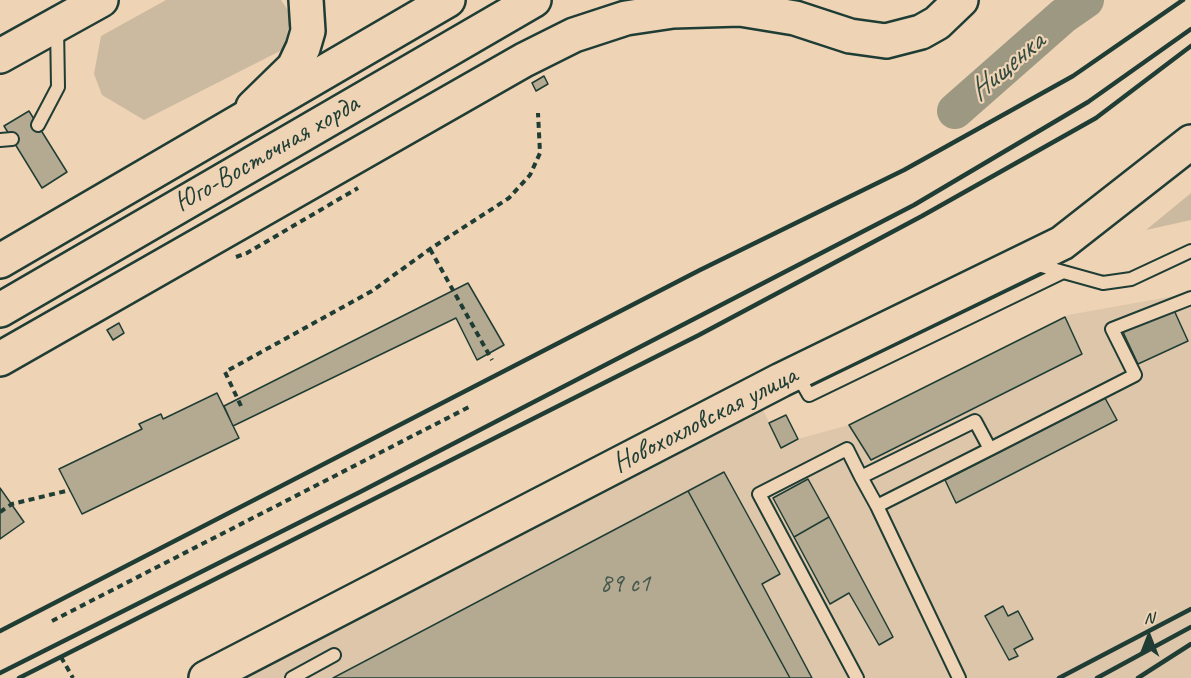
<!DOCTYPE html>
<html>
<head>
<meta charset="utf-8">
<style>
	body { margin:0 }
	#map { position:relative; width:1191px; height:678px; overflow:hidden; background:#eed3b5; font-family:Caveat,sans-serif }
	canvas { display:block }
	.north { position:absolute; left:1119px; top:606px; width:60px; height:60px; -webkit-text-stroke:4px #eed3b5; paint-order:stroke; rotate:0deg; font-size:16px; font-weight:700; line-height:24px; text-align:center; color:#1f3d34 }
	.north::after { content:''; display:block; margin:auto; width:21px; height:27px; background:#1f3d34; clip-path:polygon(50% 0,100% 100%,50% 72%,0 100%) }
</style>
</head>
<body>
<div id="map">
<canvas width="1191" height="678"></canvas>
<div class="north">N</div>
</div>
<script>
const c = document.querySelector('canvas').getContext('2d');
c.lineJoin = 'round';
function fill(path, color) { c.fillStyle = color; c.fill(path, 'evenodd'); }
const toPath = rows => new Path2D(rows.map(r => 'M' + r).join(''));
function trace(path, color, width, dash) { c.strokeStyle = color; c.lineWidth = width; c.lineCap = dash ? 'butt' : 'round'; c.setLineDash(dash || []); c.stroke(path); }
function label(font, color, halo, rows, align = 'center') {
  c.font = font + ' Caveat,sans-serif'; c.lineWidth = 4.5; c.setLineDash([]); c.textBaseline = 'middle'; c.strokeStyle = halo; c.fillStyle = color; for (const [text, x, y, turn = 0] of rows) {
    c.save(); c.translate(x, y); c.rotate((+turn || 0) * Math.PI / 180); c.textAlign = isNaN(turn) ? turn : align; if (halo) c.strokeText(text, 0, 0); c.fillText(text, 0, 0); c.restore();
  }
}
fill(toPath([
	[1191,293,1191,678,228,678,757,399,782,447,798,439,849,425,1068,315]
]), '#ddc6aa');
fill(toPath([
	[166,0,281,0,291,15,284,49,144,120,102,95,94,74,101,36],
	[1191,193,1191,220,1146,230]
]), '#ccbaa0');
trace(toPath([
	[955,111,1063,16,1086,0]
]), '#9c9882', 36);
const building = toPath([
	[544,76,548,84,536,91,532,83,544,76],
	[29,111,67,172,42,188,4,126,29,111],
	[468,283,504,345,477,360,456,318,233,426,224,406,468,283],
	[1173,308,1188,341,1138,364,1123,332,1173,308],
	[1065,317,1082,354,871,460,849,425,1065,317],
	[119,323,124,333,113,340,107,330,119,323],
	[217,393,239,438,82,514,59,469,142,429,139,424,161,414,163,419,217,393],
	[1105,398,1117,420,956,503,945,480,1105,398],
	[786,415,798,439,781,448,769,423,786,415],
	[724,472,780,574,762,584,812,678,790,678,688,491,724,472],
	[808,479,829,517,794,537,773,498,808,479],
	[0,488,24,522,0,539,0,488],
	[688,491,790,678,333,678,688,491],
	[829,517,893,637,879,645,849,593,830,604,794,537,829,517],
	[1003,606,1008,616,1018,611,1033,639,1014,649,1018,656,1009,660,985,616,1003,606]
]);
fill(building, '#b4a991');
trace(building, '#1f3d34', 1.5);
const lane = toPath([
	[38,125,58,87,57,26],
	[0,140,12,139],
	[1031,263,1103,283,1131,279,1191,251],
	[797,374,809,395,1061,273],
	[990,449,1135,375,1112,329,1191,298],
	[861,477,877,506],
	[292,678,334,655],
	[857,678,759,494,847,449,861,477,975,421,990,449,877,506,959,678]
]);
const secondary = toPath([
	[0,56,101,0],
	[253,107,294,67,303,48,308,31,306,0],
	[0,359,524,60,574,35,626,18,673,11,740,9,795,18,850,36,886,41,921,32,937,23,961,0],
	[206,678,781,380,1062,243,1191,142]
]);
const primary = toPath([
	[0,261,448,0],
	[0,310,534,0]
]);
trace(lane, '#1f3d34', 16);
trace(secondary, '#1f3d34', 38);
trace(primary, '#1f3d34', 38);
trace(toPath([
	[430,249,492,360],
	[236,257,247,253,358,188],
	[241,406,225,372,372,291,430,249,509,198,530,175,540,153,538,113],
	[0,512,12,504,70,490],
	[52,621,469,407],
	[61,657,73,678]
]), '#1f3d34', 4, [6, 4.5]);
trace(lane, '#eed3b5', 12);
trace(secondary, '#eed3b5', 33);
trace(primary, '#eed3b5', 33);
trace(toPath([
	[0,631,700,270,904,170,1073,76,1183,0],
	[0,673,360,492,914,205,1088,102,1191,29],
	[19,678,699,335,922,216,1096,118,1191,46],
	[1059,678,1191,609],
	[1097,678,1191,627],
	[1138,678,1191,644]
]), '#1f3d34', 4.5);
label('26px', '#44584b', null, [
	["89 с1",625,584]
]);
label('28px', '#1f3d34', '#eed3b5', [
	["Юго-Восточная хорда",267,154,-30],
	["Новохохловская улица",705,420,-27]
]);
label('italic 30px', '#324b40', '#eed3b5', [
	["Нищенка",1007,67,-40]
]);
</script>
</body>
</html>
